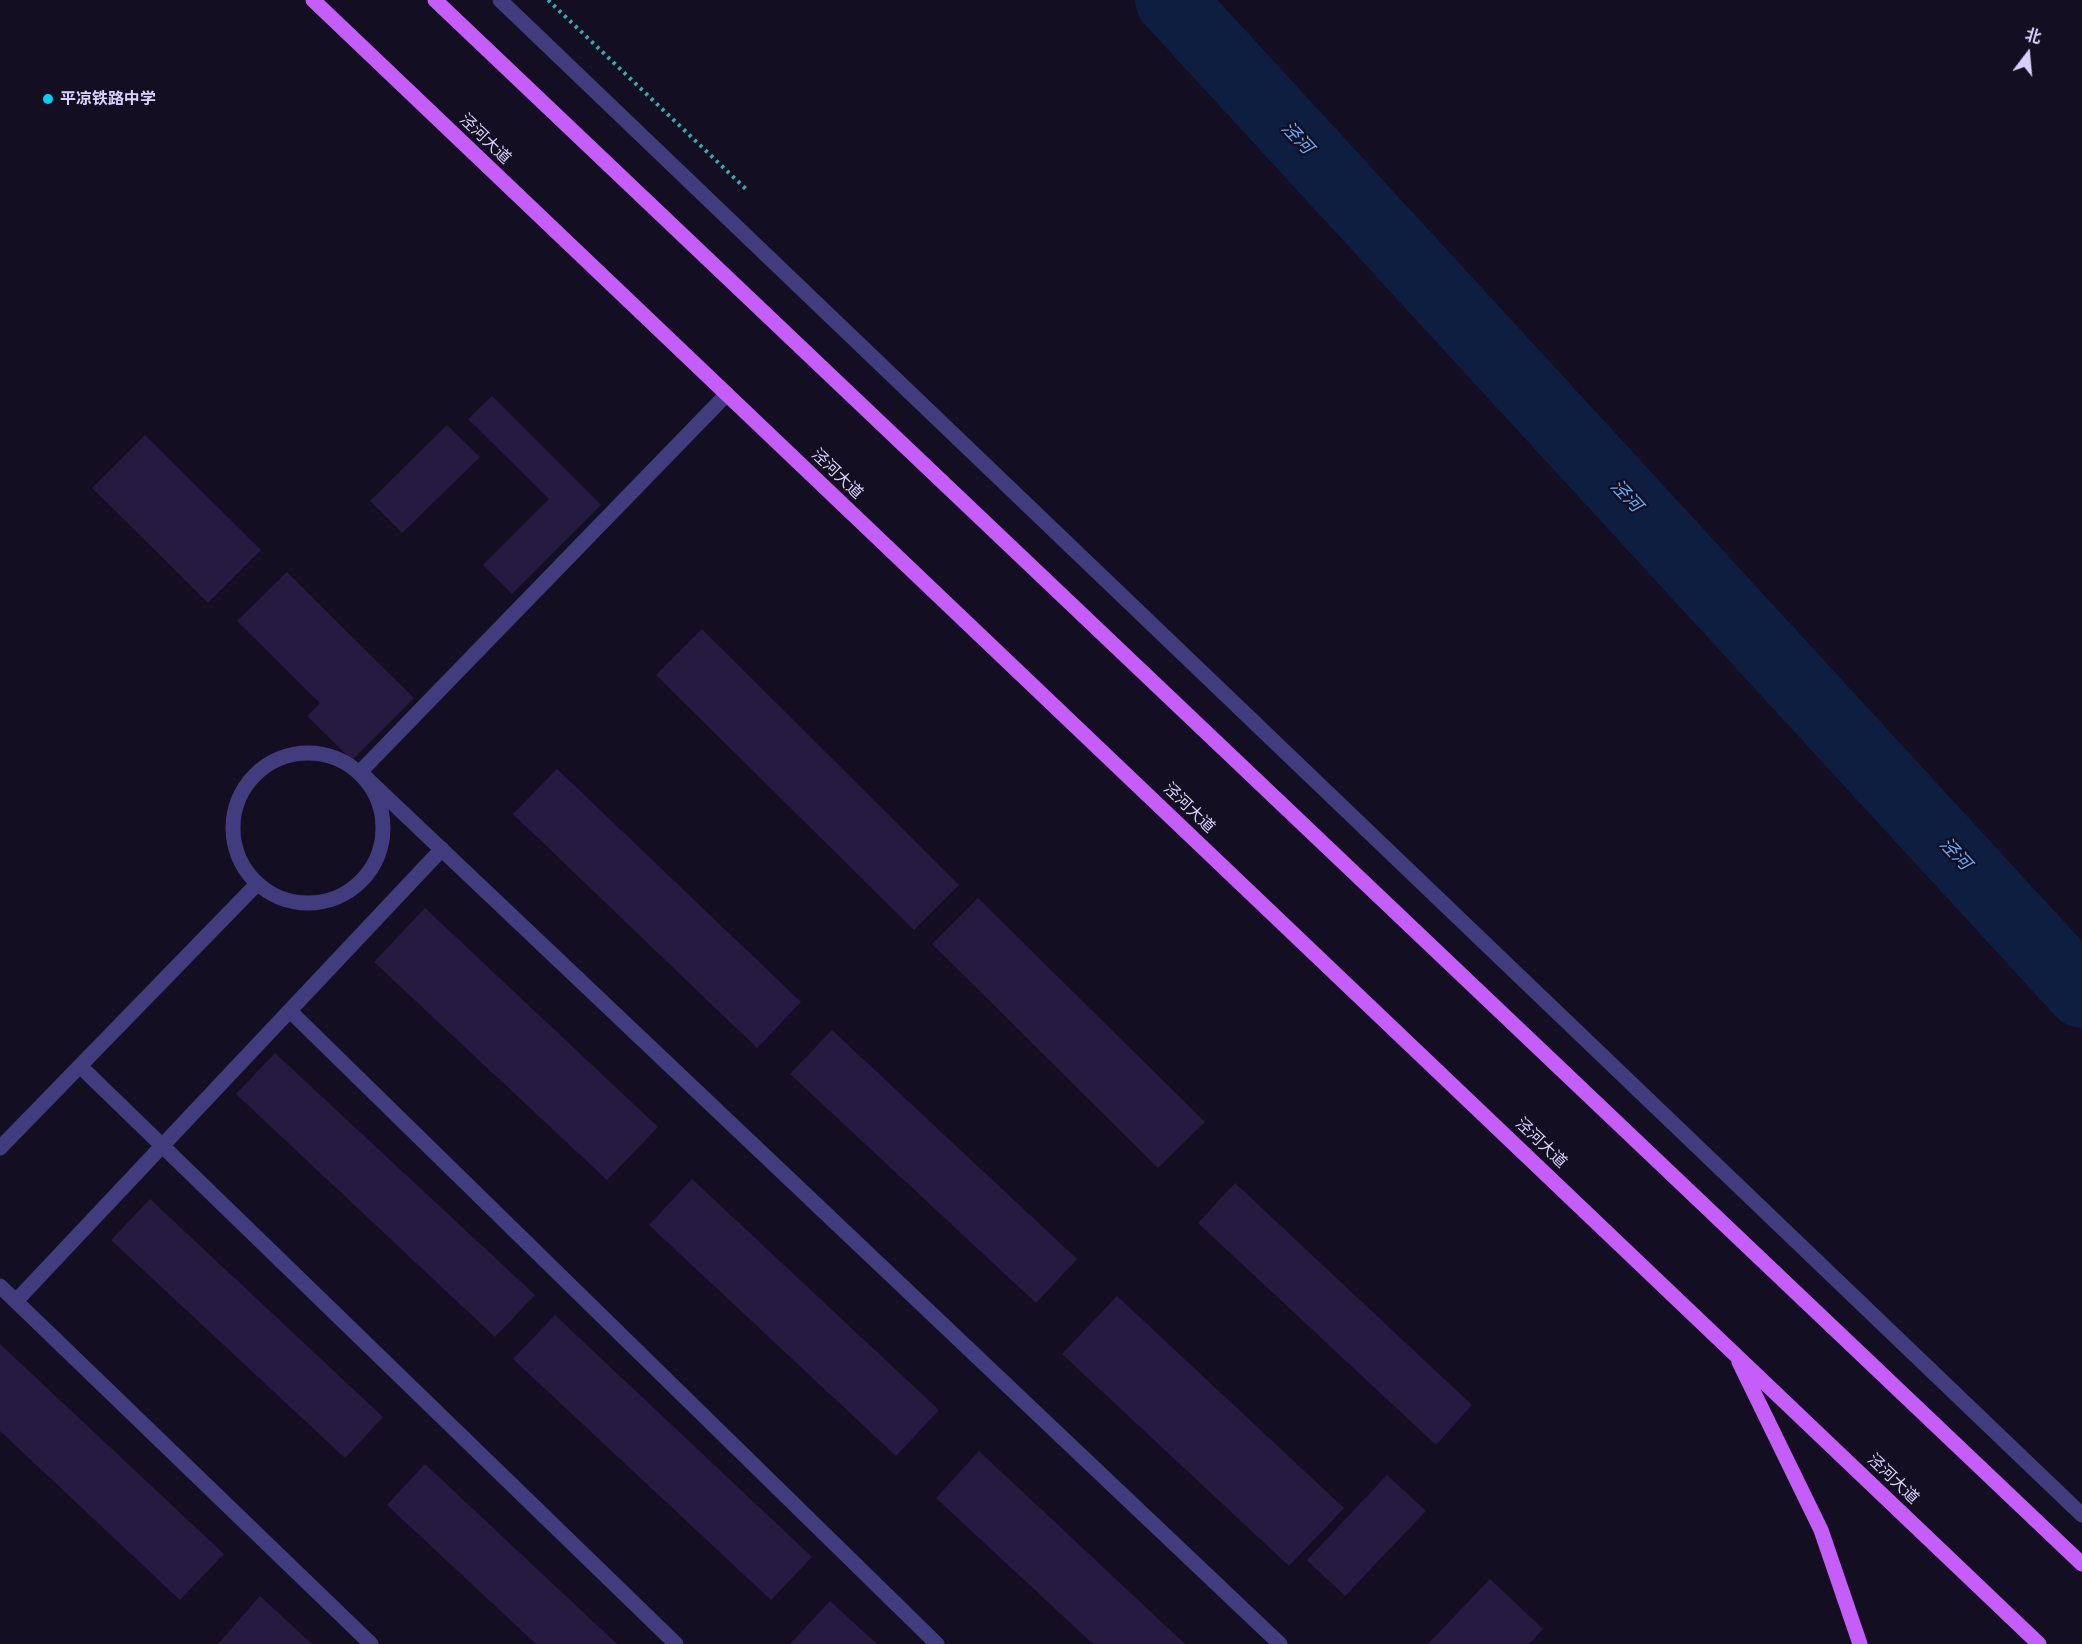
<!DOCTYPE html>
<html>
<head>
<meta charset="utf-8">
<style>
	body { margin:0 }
	#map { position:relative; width:2082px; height:1644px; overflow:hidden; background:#130e21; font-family:Cabin,"Noto Sans SC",sans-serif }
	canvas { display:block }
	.north { position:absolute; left:1998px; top:24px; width:60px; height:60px; -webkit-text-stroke:4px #130e21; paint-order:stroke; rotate:16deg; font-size:16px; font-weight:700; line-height:24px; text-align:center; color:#d8d1fd }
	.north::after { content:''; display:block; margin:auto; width:21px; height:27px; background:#d8d1fd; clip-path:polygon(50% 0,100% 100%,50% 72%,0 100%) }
</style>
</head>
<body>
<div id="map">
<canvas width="2082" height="1644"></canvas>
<div class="north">北</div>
</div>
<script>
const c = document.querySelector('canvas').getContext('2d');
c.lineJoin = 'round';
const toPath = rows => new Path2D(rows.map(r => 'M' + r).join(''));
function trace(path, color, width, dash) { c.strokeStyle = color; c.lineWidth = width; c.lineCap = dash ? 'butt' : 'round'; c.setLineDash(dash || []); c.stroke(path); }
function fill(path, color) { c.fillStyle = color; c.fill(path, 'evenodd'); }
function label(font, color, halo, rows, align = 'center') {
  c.font = font + ' Cabin,"Noto Sans SC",sans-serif'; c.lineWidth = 5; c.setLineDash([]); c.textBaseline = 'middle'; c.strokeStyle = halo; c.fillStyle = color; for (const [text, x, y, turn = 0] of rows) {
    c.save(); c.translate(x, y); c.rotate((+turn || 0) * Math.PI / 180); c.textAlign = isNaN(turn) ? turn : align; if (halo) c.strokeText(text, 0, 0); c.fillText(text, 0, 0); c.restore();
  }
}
trace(toPath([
	[1170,0,2082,993]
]), '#0e1e41', 70);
fill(toPath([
	[492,396,601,505,512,594,483,565,549,499,468,419],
	[447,425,480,457,402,533,370,501],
	[145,435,261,550,208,603,92,488],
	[287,572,414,698,352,760,307,716,320,703,237,621],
	[702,629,959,885,914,930,656,675],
	[557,769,801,1002,757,1048,513,814],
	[978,898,1205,1122,1158,1168,932,944],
	[425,908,658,1127,607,1180,374,962],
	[832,1030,1077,1259,1036,1303,790,1074],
	[275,1053,535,1295,495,1337,236,1094],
	[692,1179,939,1410,896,1456,649,1225],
	[1235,1183,1472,1405,1436,1445,1198,1223],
	[150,1199,383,1417,345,1458,111,1240],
	[1117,1296,1344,1508,1289,1566,1062,1354],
	[555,1315,812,1557,771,1600,513,1359],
	[0,1344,224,1554,180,1600,0,1431],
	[979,1451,1185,1644,1093,1644,936,1498],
	[425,1464,617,1644,536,1644,387,1505],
	[1387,1475,1426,1511,1345,1596,1307,1560],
	[1490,1579,1543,1629,1529,1644,1428,1644],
	[260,1596,312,1644,218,1644],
	[830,1601,877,1644,790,1644]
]), '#251b41');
trace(toPath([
	[548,0,748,191]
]), '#34aead', 4, [3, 4.5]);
trace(toPath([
	[500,0,2082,1515],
	[727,394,360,772,1280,1644],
	'233 828a75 75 0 1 1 150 0a75 75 0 1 1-150 0Z',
	[290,1011,937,1644],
	[80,1066,676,1644],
	[0,1148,257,884],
	[0,1286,371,1644],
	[16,1301,442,849]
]), '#413c7e', 15);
trace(toPath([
	[313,0,2039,1644],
	[435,0,2082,1564],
	[1739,1362,1821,1530,1860,1644]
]), '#c55df8', 15);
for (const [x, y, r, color] of [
	[48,99,6,"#0bcdef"]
]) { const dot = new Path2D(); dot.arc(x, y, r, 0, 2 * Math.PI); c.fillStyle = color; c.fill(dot); trace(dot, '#130e21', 2); }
label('bold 16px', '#d8d1fd', '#130e21', [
	["平凉铁路中学",60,99]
], 'left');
label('16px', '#d8d1fd', '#130e21', [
	["泾河大道",485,139,44],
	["泾河大道",837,474,44],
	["泾河大道",1189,808,44],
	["泾河大道",1541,1143,44],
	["泾河大道",1893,1479,44]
]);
label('italic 18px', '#64acf8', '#130e21', [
	["泾河",1297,138,47],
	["泾河",1626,496,47],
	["泾河",1955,854,47]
]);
</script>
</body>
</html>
